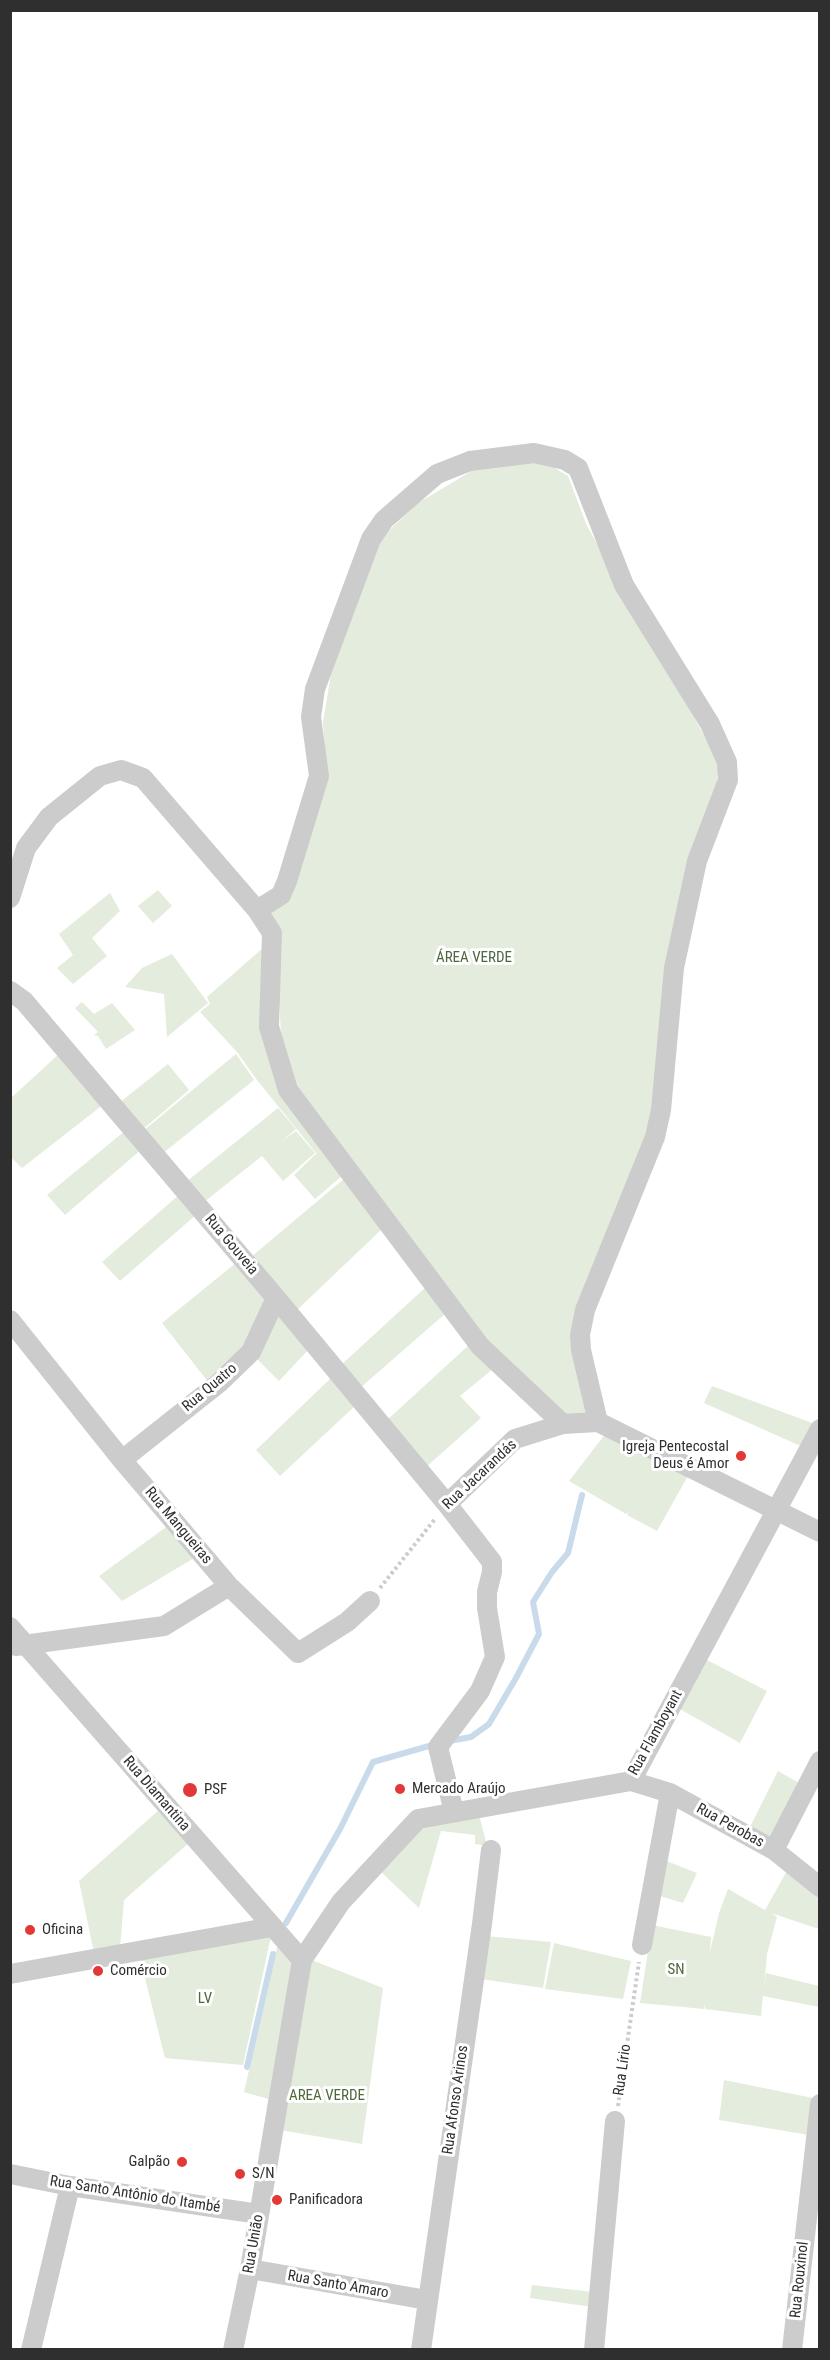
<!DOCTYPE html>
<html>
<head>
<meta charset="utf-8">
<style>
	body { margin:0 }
	#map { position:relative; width:830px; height:2360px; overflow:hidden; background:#fff; font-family:"Roboto Condensed",sans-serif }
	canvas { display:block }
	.frame { position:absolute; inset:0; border:12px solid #2f2f2f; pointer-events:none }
</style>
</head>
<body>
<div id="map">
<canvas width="830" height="2360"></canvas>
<div class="frame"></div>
</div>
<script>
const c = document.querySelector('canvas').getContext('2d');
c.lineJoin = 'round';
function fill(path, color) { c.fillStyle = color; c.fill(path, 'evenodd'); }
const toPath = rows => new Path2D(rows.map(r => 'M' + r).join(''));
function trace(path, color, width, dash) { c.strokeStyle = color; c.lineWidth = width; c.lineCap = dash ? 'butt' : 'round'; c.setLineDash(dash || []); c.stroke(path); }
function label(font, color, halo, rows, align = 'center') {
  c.font = font + ' "Roboto Condensed",sans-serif'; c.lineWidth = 6; c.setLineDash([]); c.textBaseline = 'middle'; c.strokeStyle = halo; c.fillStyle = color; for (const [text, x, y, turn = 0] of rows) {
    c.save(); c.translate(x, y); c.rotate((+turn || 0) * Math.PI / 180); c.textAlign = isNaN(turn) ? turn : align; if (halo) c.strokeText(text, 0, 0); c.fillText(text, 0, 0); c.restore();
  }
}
fill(toPath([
	[543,461,568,476,587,526,720,764,655,1116,576,1337,592,1419,563,1417,492,1352,297,1088,281,1036,278,977,265,912,326,771,323,722,331,674,379,540,418,503,480,466],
	[158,890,172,906,153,923,138,906],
	[110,893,120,911,92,938,107,956,73,984,57,968,73,955,59,934],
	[271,941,259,1028,280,1090,343,1175,315,1199,294,1175,319,1151,316,1153,257,1080,237,1052,200,1012,210,1004,207,997],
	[172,954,208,1003,167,1037,164,994,125,987,142,968],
	[82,1002,94,1014,112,1003,135,1030,106,1049,98,1036,94,1035,98,1032,75,1008],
	[60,1053,104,1104,22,1168,11,1157,11,1098],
	[236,1054,254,1080,162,1154,143,1131],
	[168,1064,189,1090,142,1130,119,1103],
	[278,1108,296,1129,281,1142,296,1131,315,1153,283,1181,262,1156,204,1202,186,1182],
	[126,1130,142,1149,65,1215,47,1195],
	[345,1178,383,1228,296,1311,251,1257],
	[180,1194,197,1214,120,1281,102,1262],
	[237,1262,269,1299,247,1348,209,1383,162,1323],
	[427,1286,446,1313,360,1388,341,1365],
	[278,1309,310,1348,279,1381,256,1358],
	[470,1344,494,1368,460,1396,481,1418,425,1468,386,1421],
	[333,1376,356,1405,280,1476,256,1450],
	[712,1386,815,1424,803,1447,704,1403],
	[606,1433,689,1474,657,1531,627,1515,629,1511,626,1514,569,1481],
	[169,1525,196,1557,122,1601,99,1576],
	[705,1659,767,1691,740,1743,678,1708],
	[778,1771,801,1784,771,1842,749,1829],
	[160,1809,190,1842,124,1900,120,1948,94,1953,79,1881],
	[479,1815,486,1842,496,1847,475,1844,475,1835,441,1831,419,1908,379,1870,422,1825],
	[664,1860,697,1873,683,1903,657,1895],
	[788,1869,819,1895,819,1929,771,1913,777,1917,767,1954,764,1989,766,1973,819,1986,819,2007,763,1996,761,2016,705,2009,705,2004,704,2009,640,2003,652,1925,711,1937,710,1952,719,1913,728,1889,765,1910],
	[271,1936,243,2065,165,2058,140,1958],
	[485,1936,551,1942,543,1988,481,1979],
	[278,1943,294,1962,272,2100,244,2092],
	[554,1943,631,1961,623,1999,545,1989],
	[309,1959,383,1988,362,2144,280,2130],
	[724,2080,813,2098,809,2135,719,2120],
	[532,2285,593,2292,592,2307,530,2298]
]), '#e3ecdd');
trace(toPath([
	[449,1741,471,1737,489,1724,516,1678,539,1634,533,1602,552,1572,568,1553,582,1495],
	[286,1923,340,1829,373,1762,436,1744],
	[247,2067,273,1954]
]), '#c9daeb', 6);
trace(toPath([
	[380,1588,435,1519],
	[618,2106,639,1962]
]), '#ccc', 4, [3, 3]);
trace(toPath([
	[10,898,26,848,49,817,100,776,121,770,143,778,257,910,272,933,269,1027,288,1090,480,1346,563,1424],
	[257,910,281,895,287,881,319,776,311,717,315,689,371,539,384,520,437,474,470,461,534,453,565,460,578,468,624,585,710,724,727,762,728,780,697,861,674,968,661,1110,655,1137,585,1310,580,1335,581,1350,598,1422],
	[10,991,24,1001,276,1298,447,1504,492,1562,492,1572,487,1592,487,1608,495,1657,480,1691,438,1747,454,1812],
	[10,1320,122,1460,229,1586,298,1653,347,1622,370,1601],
	[122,1460,219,1383,251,1352,276,1298],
	[447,1504,515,1439,563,1424,598,1422,820,1532],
	[10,1627,302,1960],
	[16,1646,164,1626,229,1586],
	[631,1781,670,1793,774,1850,820,1887],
	[774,1850,820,1761],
	[642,1945,670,1793],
	[10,1974,272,1927],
	[10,2174,70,2186,259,2214],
	[250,2269,427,2300],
	[31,2350,70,2186],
	[233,2350,250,2269,302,1960,341,1902,418,1819,631,1781,820,1429],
	[421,2350,482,1924,491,1850],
	[594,2350,615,2121],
	[792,2350,820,2104]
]), '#ccc', 20);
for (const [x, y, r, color] of [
	[741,1456,6,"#e13935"],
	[400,1789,6,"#e13935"],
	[190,1790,8,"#e13935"],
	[30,1930,6,"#e13935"],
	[98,1971,6,"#e13935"],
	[182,2162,6,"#e13935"],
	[240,2174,6,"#e13935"],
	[277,2200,6,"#e13935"]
]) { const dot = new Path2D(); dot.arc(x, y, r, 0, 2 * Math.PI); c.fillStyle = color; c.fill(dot); trace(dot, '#fff', 2); }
label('15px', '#4d693d', '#fff', [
	["ÁREA VERDE",474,958],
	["SN",676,1970],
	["LV",205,1999],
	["AREA VERDE",327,2096]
]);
label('15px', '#2f2f2f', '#fff', [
	["Rua Gouveia",231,1245,50],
	["Rua Quatro",210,1388,-40],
	["Rua Jacarandás",480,1475,-43],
	["Rua Mangueiras",178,1526,50],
	["Rua Flamboyant",656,1733,-61],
	["Rua Diamantina",156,1794,49],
	["Rua Perobas",730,1826,29],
	["Rua Lírio",623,2070,-82],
	["Rua Afonso Arinos",456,2100,-82],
	["Rua Santo Antônio do Itambé",135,2195,9],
	["Rua União",254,2244,-80],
	["Rua Rouxinol",800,2280,-84],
	["Rua Santo Amaro",338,2285,10]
]);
label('15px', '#2f2f2f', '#fff', [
	["Igreja Pentecostal",729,1447,"right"],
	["Deus é Amor",729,1464,"right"],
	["Mercado Araújo",412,1789],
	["PSF",204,1790],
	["Oficina",42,1930],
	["Comércio",110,1971],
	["Galpão",170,2162,"right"],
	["S/N",252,2174],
	["Panificadora",289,2200]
], 'left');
</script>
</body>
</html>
